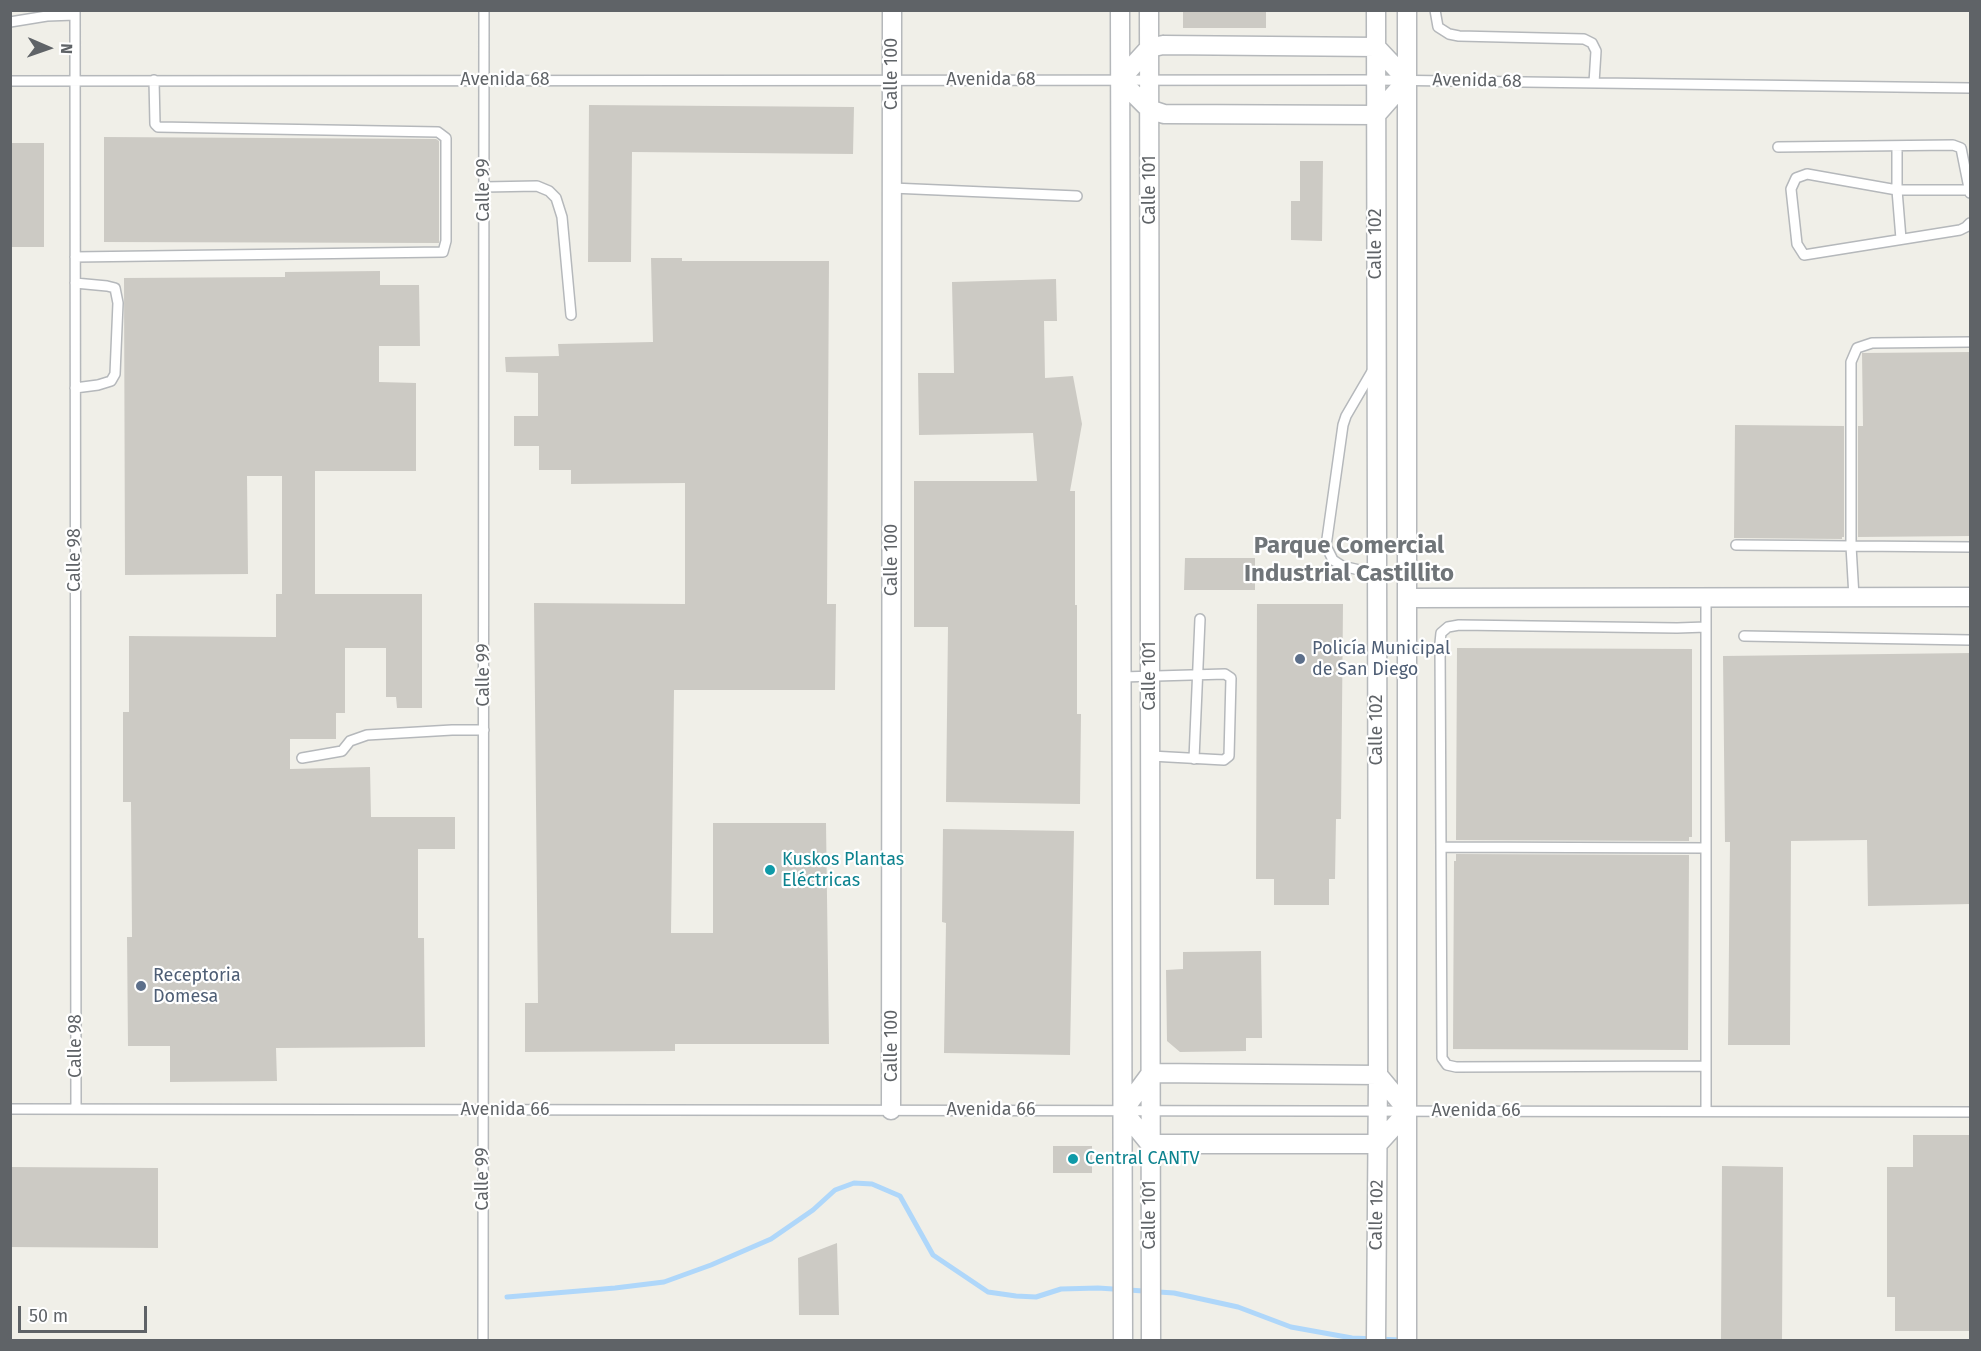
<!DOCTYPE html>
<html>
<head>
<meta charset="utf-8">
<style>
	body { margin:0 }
	#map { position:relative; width:1981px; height:1351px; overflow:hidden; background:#f0efe8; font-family:"Fira Sans",sans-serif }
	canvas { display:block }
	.frame { position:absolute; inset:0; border:12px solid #5f6367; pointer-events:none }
	.north { position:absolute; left:18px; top:18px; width:60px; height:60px; -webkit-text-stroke:4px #fff; paint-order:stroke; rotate:92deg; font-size:16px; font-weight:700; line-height:24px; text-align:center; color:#5f6367 }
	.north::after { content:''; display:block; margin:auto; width:21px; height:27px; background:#5f6367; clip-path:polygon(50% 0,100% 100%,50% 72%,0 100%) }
	.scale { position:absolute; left:18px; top:1306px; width:129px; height:27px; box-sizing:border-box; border:3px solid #5f6367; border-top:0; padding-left:8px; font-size:18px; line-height:21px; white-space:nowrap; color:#5f6367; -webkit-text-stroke:4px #fff; paint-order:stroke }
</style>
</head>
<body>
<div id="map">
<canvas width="1981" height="1351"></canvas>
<div class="frame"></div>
<div class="north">N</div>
<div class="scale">50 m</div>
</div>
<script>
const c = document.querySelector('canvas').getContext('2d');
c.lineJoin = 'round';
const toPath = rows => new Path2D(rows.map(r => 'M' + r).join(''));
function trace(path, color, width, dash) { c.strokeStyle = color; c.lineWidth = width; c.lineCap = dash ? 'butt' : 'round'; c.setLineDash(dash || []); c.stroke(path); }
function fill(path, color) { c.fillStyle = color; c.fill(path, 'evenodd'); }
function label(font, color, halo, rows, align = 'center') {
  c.font = font + ' "Fira Sans",sans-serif'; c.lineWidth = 4.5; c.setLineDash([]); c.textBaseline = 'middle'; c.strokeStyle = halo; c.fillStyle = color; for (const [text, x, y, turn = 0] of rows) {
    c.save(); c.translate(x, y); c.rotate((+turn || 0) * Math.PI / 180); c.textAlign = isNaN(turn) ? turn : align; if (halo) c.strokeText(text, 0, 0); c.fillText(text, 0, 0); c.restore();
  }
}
trace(toPath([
	[507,1297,615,1288,664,1282,711,1265,771,1239,813,1210,835,1190,854,1183,872,1184,900,1196,933,1255,988,1292,1016,1296,1036,1297,1061,1289,1098,1288,1174,1293,1238,1307,1291,1327,1352,1338,1401,1340]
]), '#afd7fa', 5);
fill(toPath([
	[1183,10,1266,10,1266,28,1183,28],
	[589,105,854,107,853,154,632,152,631,262,588,262],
	[104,137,436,139,439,141,439,243,104,242],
	[10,143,44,143,44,247,10,247],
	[1300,161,1323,161,1322,241,1291,240,1291,201,1300,201],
	[651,258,682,258,682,261,829,261,827,604,836,604,835,690,674,690,671,933,713,933,713,823,826,823,829,1044,675,1044,675,1051,525,1052,525,1003,538,1003,534,603,685,604,685,483,571,484,571,470,539,470,539,446,514,446,514,416,538,416,538,373,506,372,505,357,559,356,558,344,653,342],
	[380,271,380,285,419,285,420,346,379,346,379,382,416,383,416,471,315,471,315,594,422,594,422,708,397,708,396,697,386,697,386,648,345,648,345,713,336,713,336,739,290,739,290,769,370,767,371,817,455,817,455,849,418,849,418,938,424,938,425,1047,276,1048,277,1081,170,1082,170,1046,128,1046,127,937,132,937,131,802,123,802,123,712,129,712,129,636,276,637,276,594,282,594,282,476,247,476,248,574,125,575,124,278,285,277,285,272],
	[1056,279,1057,321,1044,321,1045,378,1073,376,1082,424,1070,491,1075,491,1075,605,1077,605,1077,714,1081,714,1080,804,946,802,948,627,914,627,914,481,1037,481,1033,433,919,435,918,373,954,373,952,282],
	[1971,352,1971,536,1858,537,1858,426,1863,426,1862,353],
	[1735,425,1844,426,1844,537,1842,537,1842,539,1734,538],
	[1185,558,1255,558,1255,590,1184,590],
	[1257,604,1343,604,1341,819,1336,819,1335,879,1329,879,1329,905,1274,905,1274,879,1256,879],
	[1457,648,1692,649,1692,837,1689,837,1689,841,1456,840],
	[1971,653,1971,904,1868,906,1867,840,1791,841,1790,1045,1728,1045,1730,842,1725,842,1723,656],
	[943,829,1074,831,1070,1055,944,1053,946,923,942,922],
	[1456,854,1689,855,1688,1050,1453,1049,1454,861,1456,861],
	[1261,951,1262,1038,1246,1038,1246,1051,1180,1052,1167,1041,1166,970,1183,969,1183,952],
	[1913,1135,1971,1135,1971,1331,1895,1331,1895,1297,1887,1297,1887,1167,1913,1167],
	[1053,1146,1092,1146,1092,1173,1053,1173],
	[1722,1166,1783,1167,1782,1341,1721,1341],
	[10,1167,158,1168,158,1248,10,1247],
	[837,1243,839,1315,799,1315,798,1258]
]), '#cccac4');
const service = toPath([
	[75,10,76,1109],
	[1435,10,1438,27,1449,34,1459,36,1584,39,1592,43,1596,51,1594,83],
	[10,22,47,16,75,15],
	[10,81,1376,80,1970,88],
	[1897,146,1897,190,1901,239],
	[1778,147,1953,145,1961,148,1970,193],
	[484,187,537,186,549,191,556,198,562,217,571,315],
	[892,188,1077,196],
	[1969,190,1897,190,1807,174,1796,178,1791,189,1797,244,1804,255,1960,230,1966,227,1970,223],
	[75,257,443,252,446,241,446,138,438,132,158,127,155,124,154,80],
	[75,283,107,286,115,288,118,303,115,374,111,381,98,385,75,388],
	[1374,368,1346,416,1343,425,1326,546,1333,560,1342,566,1377,574],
	[1736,545,1970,547],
	[1854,597,1851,546,1851,362,1857,348,1872,343,1970,342],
	[1744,636,1970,640],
	[1122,677,1225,674,1231,678,1229,756,1224,760,1151,756],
	[302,758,342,751,350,741,367,735,452,730,484,730],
	[1194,759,1200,619],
	[1441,847,1705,848],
	[1705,1066,1456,1067,1447,1065,1442,1058,1440,643,1441,633,1448,627,1459,625,1677,628,1706,627],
	[10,1109,1970,1112],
	[1706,1111,1706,598],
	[483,1340,484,10]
]);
const minor = toPath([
	[1120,10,1123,1340],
	[1149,10,1151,1340],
	[1163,45,1376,47,1407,80,1376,115,1164,114,1149,109,1120,80,1149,48,1163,45],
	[1408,598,1970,597],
	[1151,1073,1378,1075,1408,1111,1378,1144,1150,1144,1123,1111,1151,1073],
	[891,1110,892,10],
	[1376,1340,1378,1075,1376,10],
	[1407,1340,1407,10]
]);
trace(service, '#b5b8bb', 12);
trace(minor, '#b5b8bb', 21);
trace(service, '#fff', 9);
trace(minor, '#fff', 18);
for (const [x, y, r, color] of [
	[1300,659,6,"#5c6f8a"],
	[770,870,6,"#0f9aa8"],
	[141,986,6,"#5c6f8a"],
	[1073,1159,6,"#0f9aa8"]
]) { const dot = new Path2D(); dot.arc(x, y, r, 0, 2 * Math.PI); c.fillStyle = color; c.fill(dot); trace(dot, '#fff', 2); }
label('18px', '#5f6367', '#fff', [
	["Calle 100",892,74,-90],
	["Avenida 68",505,80],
	["Avenida 68",991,80],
	["Avenida 68",1477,81,1],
	["Calle 99",484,190,-90],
	["Calle 101",1150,190,-90],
	["Calle 102",1376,244,-90],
	["Calle 98",75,560,-90],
	["Calle 100",892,560,-90],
	["Calle 99",484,675,-90],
	["Calle 101",1150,676,-90],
	["Calle 102",1377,730,-90],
	["Calle 98",76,1046,-90],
	["Calle 100",892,1046,-90],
	["Avenida 66",505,1110],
	["Avenida 66",991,1110],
	["Avenida 66",1476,1111],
	["Calle 99",483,1179,-90],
	["Calle 101",1150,1215,-90],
	["Calle 102",1377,1215,-89]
]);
label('18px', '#4e5e75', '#fff', [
	["Policía Municipal",1312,649],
	["de San Diego",1312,670],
	["Receptoria",153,976],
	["Domesa",153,997]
], 'left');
label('18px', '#0d838f', '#fff', [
	["Kuskos Plantas",782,860],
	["Eléctricas",782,881],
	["Central CANTV",1085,1159]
], 'left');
label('bold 24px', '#707579', '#fff', [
	["Parque Comercial",1349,546],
	["Industrial Castillito",1349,574]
]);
</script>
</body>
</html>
